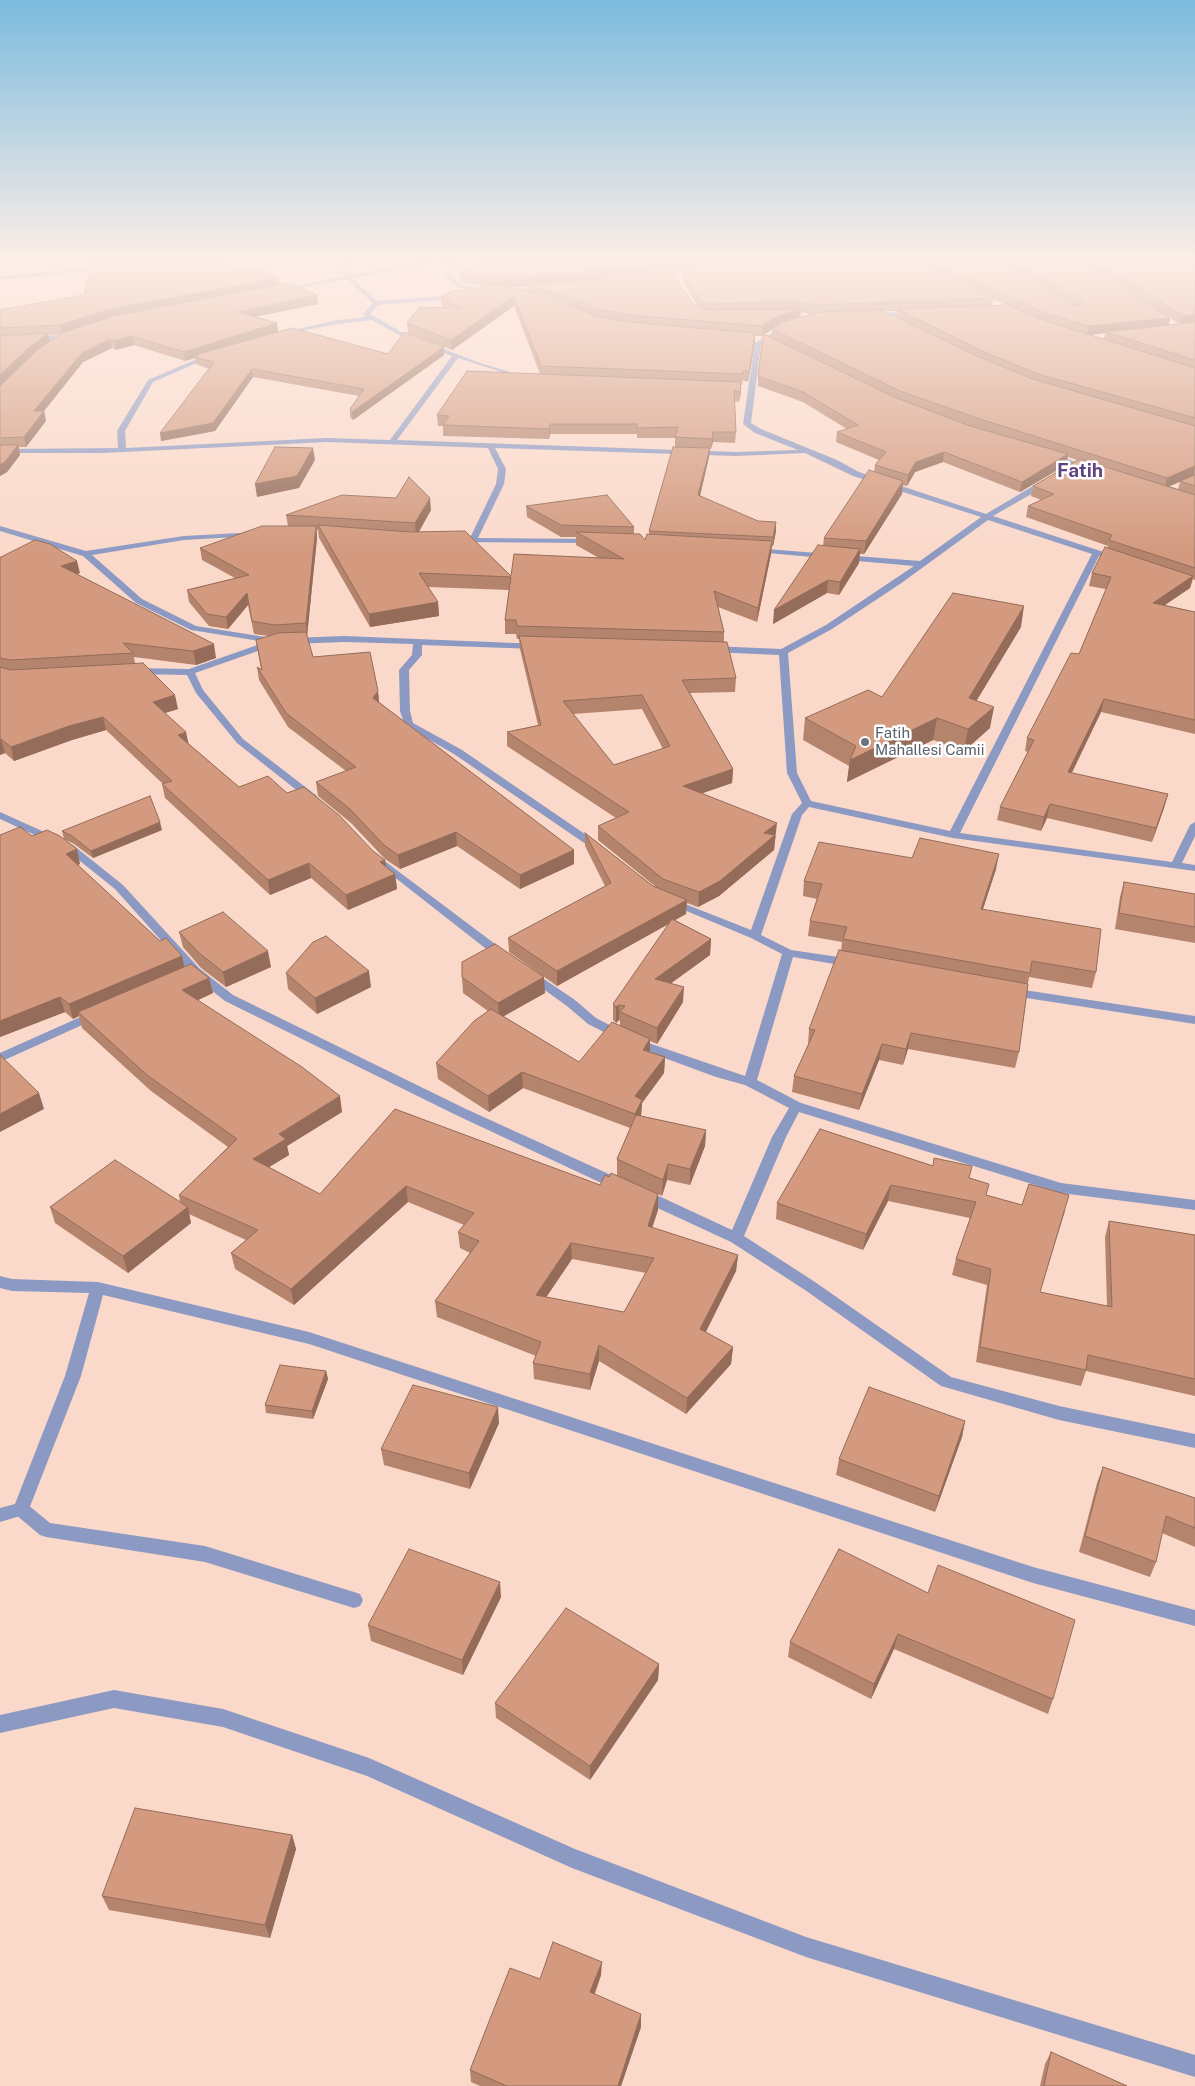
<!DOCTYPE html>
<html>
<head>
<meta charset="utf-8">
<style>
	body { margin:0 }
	canvas { display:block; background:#fad9ca }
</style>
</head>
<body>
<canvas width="1195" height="2086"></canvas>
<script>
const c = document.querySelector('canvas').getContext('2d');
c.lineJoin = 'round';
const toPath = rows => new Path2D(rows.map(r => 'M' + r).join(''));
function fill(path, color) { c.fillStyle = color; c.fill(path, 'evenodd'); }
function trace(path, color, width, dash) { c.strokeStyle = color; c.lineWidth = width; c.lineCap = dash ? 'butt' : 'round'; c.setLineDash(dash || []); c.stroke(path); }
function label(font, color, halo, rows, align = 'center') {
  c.font = font + ' "Public Sans",sans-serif'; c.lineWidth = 5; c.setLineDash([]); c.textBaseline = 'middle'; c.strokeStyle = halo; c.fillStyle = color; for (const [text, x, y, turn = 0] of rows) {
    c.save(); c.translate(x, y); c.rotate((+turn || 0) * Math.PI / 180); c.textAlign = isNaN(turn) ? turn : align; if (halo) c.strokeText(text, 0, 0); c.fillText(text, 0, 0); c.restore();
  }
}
fill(toPath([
	[21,1502,27,1504,50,1523,205,1546,354,1592,360,1594,363,1600,360,1606,354,1608,205,1562,46,1537,40,1535,15,1514,13,1509,15,1504,21,1502]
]), '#8c9ac3');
fill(toPath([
	[343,261,349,261,351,275,425,261,455,261,457,268,450,276,462,285,491,291,542,287,545,289,491,295,460,288,444,276,451,268,450,264,434,263,352,278,377,301,461,295,459,298,378,305,370,314,405,334,480,363,523,376,518,377,458,358,397,440,736,452,798,450,755,433,743,424,755,343,786,325,788,328,761,344,751,423,761,429,837,460,859,472,986,514,1043,480,1049,480,1049,484,993,516,1119,557,1119,561,1116,561,1099,556,960,833,1172,862,1190,825,1195,822,1195,836,1182,863,1195,865,1195,871,953,838,809,807,802,815,761,935,791,950,852,959,858,963,852,967,793,957,757,1080,801,1103,1061,1183,1195,1200,1195,1210,1061,1193,799,1112,786,1137,744,1236,815,1282,951,1377,1059,1406,1195,1434,1195,1448,1059,1420,941,1386,805,1290,731,1242,638,1199,636,1195,638,1191,648,1191,732,1230,772,1137,789,1108,745,1085,716,1077,629,1045,588,1024,567,1006,525,976,527,973,535,973,575,1000,596,1018,637,1039,745,1076,782,954,751,938,665,902,671,899,675,900,751,930,792,814,802,803,787,773,779,655,711,652,706,649,711,646,781,649,826,625,914,566,756,552,752,550,753,548,920,561,981,517,853,476,805,453,736,456,495,448,506,469,504,484,478,538,591,539,595,541,591,543,456,542,453,542,453,538,470,538,496,484,498,469,488,448,327,442,103,453,0,453,0,449,118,448,117,431,148,380,211,353,213,356,153,382,125,431,126,448,327,438,390,440,452,356,401,336,372,320,337,324,281,335,281,333,337,320,367,317,363,314,373,303,347,279,283,291,280,289,345,276,343,261],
	[988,520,1092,554,950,831,811,801,797,773,788,653,832,629,900,584,988,520],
	[701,265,703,268,659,276,656,274,701,265],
	[107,267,105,270,0,280,0,276,107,267],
	[916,312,914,315,874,317,871,315,874,313,916,312],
	[71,334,73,337,63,340,0,343,0,339,71,334],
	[1048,454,1054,454,1081,464,1074,466,1048,458,1048,454],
	[0,526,86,551,184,536,257,532,258,534,254,536,184,540,92,555,142,599,196,626,278,639,279,641,275,645,195,673,203,690,243,739,317,796,317,800,309,800,237,743,196,693,187,675,135,674,130,671,135,668,189,669,266,642,191,630,136,603,83,556,0,531,0,526],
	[344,636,539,644,539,648,536,649,422,645,422,655,409,670,410,711,413,723,462,750,601,845,602,847,601,849,593,849,454,754,405,726,400,711,399,670,412,655,413,644,344,642,292,644,288,641,292,638,344,636],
	[0,812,73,845,123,885,200,969,233,995,466,1109,622,1180,624,1184,622,1188,612,1188,456,1115,225,1001,192,975,115,889,65,849,0,819,0,812],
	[374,853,507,953,509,956,507,959,499,959,370,858,369,856,374,853],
	[1011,988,1195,1016,1195,1024,1007,995,1005,992,1011,988],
	[96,1010,100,1011,102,1014,100,1017,0,1062,0,1053,96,1010],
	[0,1276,12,1279,98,1282,309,1332,1033,1567,1195,1610,1195,1626,1033,1583,309,1344,103,1295,81,1376,29,1509,27,1514,0,1522,0,1508,15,1504,65,1376,89,1293,12,1291,0,1288,0,1276],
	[114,1690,223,1709,369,1758,575,1849,806,1937,1195,2055,1195,2077,806,1957,572,1868,367,1776,223,1727,114,1708,0,1733,0,1715,114,1690]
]), '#8c9ac3');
fill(toPath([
	[86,261,224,261,236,271,280,285,317,295,318,304,255,317,277,323,278,332,264,336,388,354,444,347,444,355,353,420,350,417,350,409,359,396,253,377,215,431,161,441,209,369,196,364,195,358,185,361,134,345,116,350,112,348,83,362,44,411,46,421,26,447,19,447,20,455,7,472,0,476,0,310,84,295,91,267],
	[61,334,50,342,48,335],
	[482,261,1195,261,1195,580,1193,579,1190,588,1165,605,1195,612,1195,734,1101,712,1072,773,1168,794,1164,808,1152,842,1047,818,1041,831,997,820,1000,807,1028,752,1025,751,1027,738,1079,654,1106,589,1089,586,1092,573,1108,548,1108,546,1026,517,1028,506,1041,500,1031,496,1033,486,1077,460,1068,457,1066,465,1020,492,943,462,915,472,907,486,903,485,902,494,864,554,860,554,859,563,839,595,827,593,773,624,823,546,824,538,874,472,875,465,879,460,836,442,837,432,847,429,803,402,758,386,758,376,772,338,772,329,779,325,762,336,755,336,755,343,748,382,743,380,742,385,741,385,739,402,734,401,736,432,735,443,713,442,711,449,710,449,709,457,700,496,776,531,773,546,772,546,771,554,757,622,718,607,724,632,724,642,736,678,735,692,690,693,733,769,732,783,702,793,776,837,775,838,774,850,719,896,698,907,687,903,686,914,675,920,711,939,710,955,671,983,683,1002,657,1044,650,1041,650,1052,665,1057,664,1073,642,1103,641,1116,706,1130,705,1146,690,1185,667,1180,662,1196,658,1194,658,1210,652,1228,738,1255,736,1271,706,1332,733,1347,731,1364,686,1414,599,1361,590,1390,534,1379,533,1363,536,1356,437,1317,435,1301,470,1253,460,1248,458,1232,464,1225,408,1202,294,1305,235,1269,231,1253,246,1240,189,1214,191,1223,128,1273,55,1223,50,1207,180,1202,179,1195,228,1147,151,1091,82,1028,79,1016,73,1019,65,1012,0,1037,32,836,80,864,78,865,160,941,182,956,184,967,209,978,213,993,198,1000,342,1112,287,1146,289,1155,269,1167,320,1194,395,1109,600,1185,609,1177,617,1175,617,1159,630,1128,523,1088,489,1112,438,1079,436,1063,488,1011,463,993,462,977,545,993,503,1016,579,1062,620,1026,620,1021,619,1020,616,1023,613,1020,613,1004,669,924,557,986,509,952,508,938,605,886,585,846,585,833,653,886,656,887,598,840,598,826,616,818,507,746,507,732,538,725,520,649,519,639,517,639,516,634,505,634,505,620,509,590,428,587,438,602,439,616,370,627,319,538,318,530,317,530,317,538,307,636,313,657,378,691,379,702,574,850,574,864,520,889,457,846,400,869,385,859,351,823,318,796,316,782,346,771,288,727,259,680,257,667,261,669,256,640,269,636,254,634,248,605,228,629,209,626,189,602,187,590,235,578,202,560,200,548,288,526,286,515,431,510,419,532,511,576,599,558,576,545,576,537,561,537,527,517,526,506,634,527,634,534,645,540,649,535,649,531,675,447,675,438,637,438,637,434,550,434,549,439,443,436,443,426,438,426,437,415,540,374,514,306,452,350,408,333,407,323,445,307,442,306,441,296,479,288,481,286,460,281,460,273],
	[692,267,683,270,684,284,698,307,694,305,675,277,674,269],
	[1105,276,1159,311,1122,288],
	[526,286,526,292,510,288],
	[993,299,1006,305,992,305],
	[883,311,897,311,896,318],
	[800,312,813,314,800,317],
	[1170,318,1179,324,1169,325],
	[1105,333,1104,339,1091,335],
	[1180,482,1178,489,1169,486,1173,485],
	[642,709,663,749,614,765,573,714],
	[572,1259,646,1273,624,1312,546,1297],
	[0,557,80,573,77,574,216,658,196,665,134,657,135,663,178,709,165,713,188,743,239,787,287,793,373,851,385,860,386,867,395,874,397,889,348,910,311,878,270,895,165,798,162,784,163,784,106,730,72,740,14,761,5,753,0,755],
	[1021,627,976,701,990,728,964,751,933,740,847,782,849,766,803,740,805,718,882,697],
	[162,830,93,858,74,844,64,839,62,831],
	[912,858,996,869,983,909,1096,972,1092,988,1029,977,1028,984,1019,1052,1015,1068,908,1049,903,1065,879,1060,859,1110,792,1092,794,1076,808,1045,809,1029,841,951,842,942,808,936,810,921,817,899,803,896,804,881],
	[1124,882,1195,894,1195,943,1115,929,1120,897],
	[179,932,271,967,226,987,201,968,183,947],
	[286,973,371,987,317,1014,288,989],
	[820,1129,989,1184,986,1195,1022,1205,1065,1211,1040,1292,1107,1306,1105,1237,1109,1221,1195,1235,1195,1396,1086,1371,1081,1386,976,1362,987,1285,952,1275,956,1259,970,1218,888,1201,863,1250,776,1219,777,1203],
	[326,1371,328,1379,313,1419,266,1413,265,1405],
	[965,1421,962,1437,935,1512,836,1475,839,1459],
	[499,1423,470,1489,384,1465,381,1449],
	[1103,1467,1195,1498,1195,1547,1162,1533,1156,1562,1150,1577,1079,1552,1097,1483],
	[839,1549,1053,1699,1048,1714,894,1649,871,1699,788,1657,790,1642],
	[501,1597,463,1675,371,1641,368,1625],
	[659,1664,658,1680,590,1780,496,1718,495,1703],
	[292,1835,296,1849,270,1938,109,1910,102,1896],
	[601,1975,595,1994,641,2027,621,2086,480,2086,471,2082,470,2070,540,1979],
	[1051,2052,1127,2086,1040,2086,1045,2064]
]), '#b5846d');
fill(toPath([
	[89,261,125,261,126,265,91,267],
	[675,261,735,261,599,280,526,285,526,286,491,289,491,280],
	[279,278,280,286,62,334,60,325,111,309],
	[317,295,318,304,238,320,237,312],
	[514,296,514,306,452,350,451,340],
	[801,309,800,319,777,325,762,336,762,326,778,316],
	[1195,315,1195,324,1181,325,1183,316],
	[1170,318,1168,327,1106,332,1105,333,1087,335,1089,326],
	[277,323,278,332,197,357,194,357,195,358,185,361,184,352],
	[48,333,50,342,0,386,0,375,31,346],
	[755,333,755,343,748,382,749,372],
	[132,336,134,345,116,350,114,341],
	[110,339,112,348,83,362,36,421,34,411,82,353],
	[444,347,444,355,353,420,352,412],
	[252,369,253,377,215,431,161,441,160,433],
	[741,382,741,393,739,402],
	[44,411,46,421,26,447,24,437],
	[550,424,550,434,549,439,549,429],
	[713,432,713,442,711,449,712,439],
	[18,445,20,455,7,472,0,476,0,465],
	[313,448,315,460,299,488,257,497,255,484],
	[710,448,709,457,698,504,698,495],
	[944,452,943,462,915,472,907,486,908,475,916,462],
	[1068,454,1066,465,1020,492,1022,482],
	[1195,466,1194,475,1165,488,1167,478],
	[903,481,902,494,864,554,866,541],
	[430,498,431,510,416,536,415,523],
	[776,522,776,531,773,546,773,537],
	[316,526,317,538,307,636,306,623],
	[772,541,771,554,757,622,758,608],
	[860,549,859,563,839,595,840,582],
	[77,561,80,573,64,579,61,566],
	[1193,576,1190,588,1150,615,1153,603],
	[828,580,827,593,773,624,774,610],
	[247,593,248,605,228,629,226,617],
	[438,602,439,616,370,627,369,614],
	[1024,606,1021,627,965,720,969,698],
	[214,644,216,658,196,665,193,651],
	[378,691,379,704,373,698],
	[175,695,178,709,155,716,153,702],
	[1104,699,1101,712,1065,786,1068,772],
	[994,707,990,728,964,751,968,729],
	[103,717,106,730,72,740,14,761,11,747,69,726],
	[937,718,933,740,847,782,850,760],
	[186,732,189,746,178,735],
	[1,739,5,753,0,755,0,740],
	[733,769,732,783,683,800,683,786],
	[1168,794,1164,808,1152,842,1156,828],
	[1050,804,1047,818,1041,831,1044,817],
	[160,822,162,830,93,858,91,851],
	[777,823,774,850,719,896,698,907,699,892,764,833],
	[456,832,457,846,400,869,398,855],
	[77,849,80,864,69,868,66,854],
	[574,850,574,864,520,889,520,875],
	[999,854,996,869,978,924,981,909],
	[385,860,387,874,380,862],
	[309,863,311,878,270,895,268,880],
	[395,874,397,889,348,910,346,895],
	[687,900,686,914,557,986,557,971],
	[711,939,710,955,655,995,655,979],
	[268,951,271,967,226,987,223,972],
	[182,956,185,970,78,1012,79,1016,73,1019,69,1004],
	[369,971,371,987,317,1014,315,998],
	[544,977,545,993,499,1019,498,1003],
	[209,978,213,993,185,1006,182,990],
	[684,987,683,1002,657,1044,657,1028],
	[60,997,65,1012,0,1037,0,1021],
	[619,1005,619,1020,616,1023,616,1007],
	[911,1033,908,1049,903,1065,906,1049],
	[650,1039,650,1055,643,1050],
	[882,1044,879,1060,859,1110,862,1094],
	[665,1057,664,1073,642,1103,641,1116,635,1130,635,1096],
	[522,1072,523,1088,489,1112,488,1096],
	[39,1093,44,1109,0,1132,0,1114],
	[340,1096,342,1112,287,1146,289,1155,256,1175,253,1159,279,1134],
	[706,1130,705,1146,690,1185,690,1169],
	[668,1164,667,1180,662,1196,663,1180],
	[891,1185,888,1201,863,1250,866,1234],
	[406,1186,408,1202,294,1305,291,1289],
	[658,1194,658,1210,647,1243,648,1226],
	[188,1207,191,1223,128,1273,123,1256],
	[571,1243,572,1259,537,1311,536,1295],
	[738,1255,736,1271,699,1345,700,1329],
	[599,1345,599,1361,590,1390,590,1374],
	[733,1347,731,1364,686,1414,687,1398],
	[326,1371,328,1379,313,1419,312,1411],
	[498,1407,499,1423,470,1489,469,1473],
	[965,1421,962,1437,935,1512,939,1496],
	[500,1582,501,1597,463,1675,462,1660],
	[898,1634,894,1649,871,1699,874,1684],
	[659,1664,658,1680,590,1780,590,1766],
	[292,1835,296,1849,270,1938,265,1925],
	[602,1962,601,1975,590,2005,590,1992],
	[641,2014,641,2027,621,2086,618,2086]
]), '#946c59');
const building = toPath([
	[123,261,224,261,236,271,255,267,279,278,111,309,60,325,0,328,0,310,84,295,91,265,122,263,123,261],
	[482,261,675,261,599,271,491,280,460,273,482,261],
	[710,261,915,261,994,298,816,305,790,301,711,304,701,301,684,276,683,270,692,267,692,264,710,261],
	[929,261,1001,261,1074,306,1081,304,1081,301,1014,261,1084,261,1122,288,1170,318,1089,326,1045,313,929,261],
	[1096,261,1195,261,1195,315,1183,316,1096,261],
	[674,266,675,277,694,305,707,310,801,309,778,316,762,326,629,315,598,309,567,296,526,285,599,279,674,266],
	[290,283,317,295,237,312,277,323,184,352,132,336,114,341,110,339,82,353,34,411,44,411,24,437,0,438,0,386,37,350,64,332,113,316,290,283],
	[482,285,505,286,561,301,595,316,629,322,755,333,749,372,743,370,743,374,541,366,514,296,451,340,407,323,419,307,461,308,441,296,453,291,479,288,482,285],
	[1008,305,1040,319,1195,368,1195,418,1038,374,984,352,897,309,1008,305],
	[881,310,979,357,1033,379,1195,426,1195,466,1167,478,977,418,900,391,772,329,783,322,820,312,881,310],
	[1195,322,1195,360,1106,332,1195,322],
	[292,328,388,354,404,332,444,347,352,412,350,409,364,389,252,369,213,423,160,433,214,362,194,357,202,353,292,328],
	[48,333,31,346,0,375,0,336,48,333],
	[766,335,894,397,970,426,1068,454,1022,482,944,452,916,462,908,475,875,465,886,452,837,432,858,425,803,392,758,376,763,336,766,335],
	[467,371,741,382,740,392,734,390,736,432,713,432,712,439,675,437,678,427,637,428,637,424,550,424,549,429,443,425,449,416,437,415,467,371],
	[0,445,18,445,5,462,0,465,0,445],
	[275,447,313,448,297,476,255,484,275,447],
	[673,447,710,448,698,495,758,521,776,522,773,537,649,531,673,447],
	[1080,459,1195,495,1195,568,1109,540,1112,535,1028,506,1054,494,1033,486,1080,459],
	[869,470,903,481,866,541,824,538,869,470],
	[1195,475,1195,486,1180,481,1195,475],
	[409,477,430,498,415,523,286,515,342,495,396,498,409,477],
	[607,495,634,527,561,525,526,506,607,495],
	[318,525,410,532,465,531,511,576,514,554,624,559,576,532,640,534,645,540,647,534,772,541,758,608,714,591,724,632,517,626,516,620,505,620,511,577,419,573,438,602,369,614,318,525],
	[262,526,316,526,306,623,274,625,252,621,247,593,226,617,207,614,187,590,249,575,200,548,262,526],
	[35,540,50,544,77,561,61,566,214,644,193,651,123,643,133,653,11,660,0,658,0,557,1,557,35,540],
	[818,545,860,549,840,582,828,580,774,610,818,545],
	[1105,547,1193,576,1153,603,1195,612,1195,720,1104,699,1068,772,1168,794,1156,828,1050,804,1044,817,1000,807,1034,740,1027,738,1071,653,1079,654,1111,577,1092,573,1105,547],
	[953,593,1024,606,969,698,994,707,968,729,937,718,850,760,856,746,805,718,868,690,882,697,953,593],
	[306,632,313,657,370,652,378,691,373,698,574,850,520,875,456,832,398,855,384,845,350,809,316,782,356,767,286,713,257,667,262,670,256,640,278,633,306,632],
	[519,636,727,642,736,678,682,680,733,769,683,786,777,823,764,833,775,835,720,881,699,892,663,879,598,826,629,812,507,732,541,725,519,636],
	[642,695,670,746,614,765,563,701,642,695],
	[143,663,175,695,153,702,186,732,178,735,239,787,268,776,287,793,304,787,339,815,373,851,385,860,380,862,395,874,346,895,309,863,268,880,162,784,172,781,103,717,69,726,11,747,1,739,0,740,0,667,11,670,143,663],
	[150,796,160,822,91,851,72,836,62,831,150,796],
	[20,827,32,836,47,830,60,836,77,849,66,854,160,941,166,938,182,956,69,1004,60,997,0,1021,0,835,20,827],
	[585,833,653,886,687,900,557,971,508,938,611,883,585,833],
	[920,838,999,854,981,909,1101,929,1096,972,1032,961,1030,973,843,939,847,927,810,921,822,884,804,881,819,842,912,858,920,838],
	[1124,882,1195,894,1195,927,1119,913,1124,882],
	[223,912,268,951,223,972,198,952,179,932,223,912],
	[672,919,711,939,655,979,684,987,657,1028,620,1012,625,1006,619,1005,616,1007,613,1004,672,919],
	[326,936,369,971,315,998,286,973,313,942,326,936],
	[495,944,544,977,498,1003,462,977,462,962,495,944],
	[839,950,1028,984,1019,1052,911,1033,906,1049,882,1044,862,1094,794,1076,815,1030,809,1029,839,950],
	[191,964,209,978,182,990,302,1067,340,1096,279,1134,286,1139,253,1159,320,1194,395,1109,600,1185,605,1175,609,1177,611,1173,658,1194,648,1226,738,1255,700,1329,733,1347,687,1398,599,1345,590,1374,533,1363,541,1342,435,1301,479,1241,458,1232,474,1213,406,1186,291,1289,231,1253,258,1230,179,1195,237,1139,147,1075,78,1012,191,964],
	[571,1243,654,1258,624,1312,536,1295,571,1243],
	[491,1009,579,1062,612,1022,650,1039,643,1050,665,1057,635,1096,642,1100,635,1114,522,1072,488,1096,436,1063,474,1021,491,1009],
	[0,1055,39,1093,0,1114,0,1055],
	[636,1115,706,1130,690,1169,668,1164,663,1180,617,1159,636,1115],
	[820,1129,933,1166,934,1158,972,1166,969,1178,989,1184,986,1195,1022,1205,1029,1184,1069,1195,1040,1292,1112,1307,1109,1221,1195,1235,1195,1379,1088,1355,1086,1370,980,1347,991,1269,956,1259,976,1202,891,1185,866,1234,777,1203,820,1129],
	[115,1160,188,1207,123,1256,50,1207,115,1160],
	[280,1365,326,1371,312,1411,265,1405,280,1365],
	[413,1385,498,1407,469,1473,381,1449,413,1385],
	[869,1387,965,1421,939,1496,839,1459,869,1387],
	[1103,1467,1195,1498,1195,1528,1166,1516,1156,1562,1085,1536,1103,1467],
	[409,1549,500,1582,462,1660,368,1625,409,1549],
	[839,1549,928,1593,938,1565,1075,1620,1053,1699,898,1634,874,1684,790,1642,839,1549],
	[566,1608,659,1664,590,1766,495,1703,566,1608],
	[135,1808,292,1835,265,1925,102,1896,135,1808],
	[553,1942,602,1962,590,1992,641,2014,618,2086,507,2086,470,2070,510,1968,540,1979,553,1942],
	[1051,2052,1127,2086,1044,2086,1051,2052]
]);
fill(building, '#d39a7f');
trace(building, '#946c59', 1);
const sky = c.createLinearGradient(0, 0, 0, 553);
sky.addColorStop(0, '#7bbbde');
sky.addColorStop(0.47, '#fdeee7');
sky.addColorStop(1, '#fdeee700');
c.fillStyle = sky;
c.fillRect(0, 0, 1195, 553);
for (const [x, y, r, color] of [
	[865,742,5,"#6b7280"]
]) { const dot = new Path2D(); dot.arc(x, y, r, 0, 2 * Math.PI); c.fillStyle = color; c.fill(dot); trace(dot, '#fff', 2); }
label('15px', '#5b616d', '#fff', [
	["Fatih",875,733],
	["Mahallesi Camii",875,750]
], 'left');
label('bold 19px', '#604480', '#fff', [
	["Fatih",1080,471]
]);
</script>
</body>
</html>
